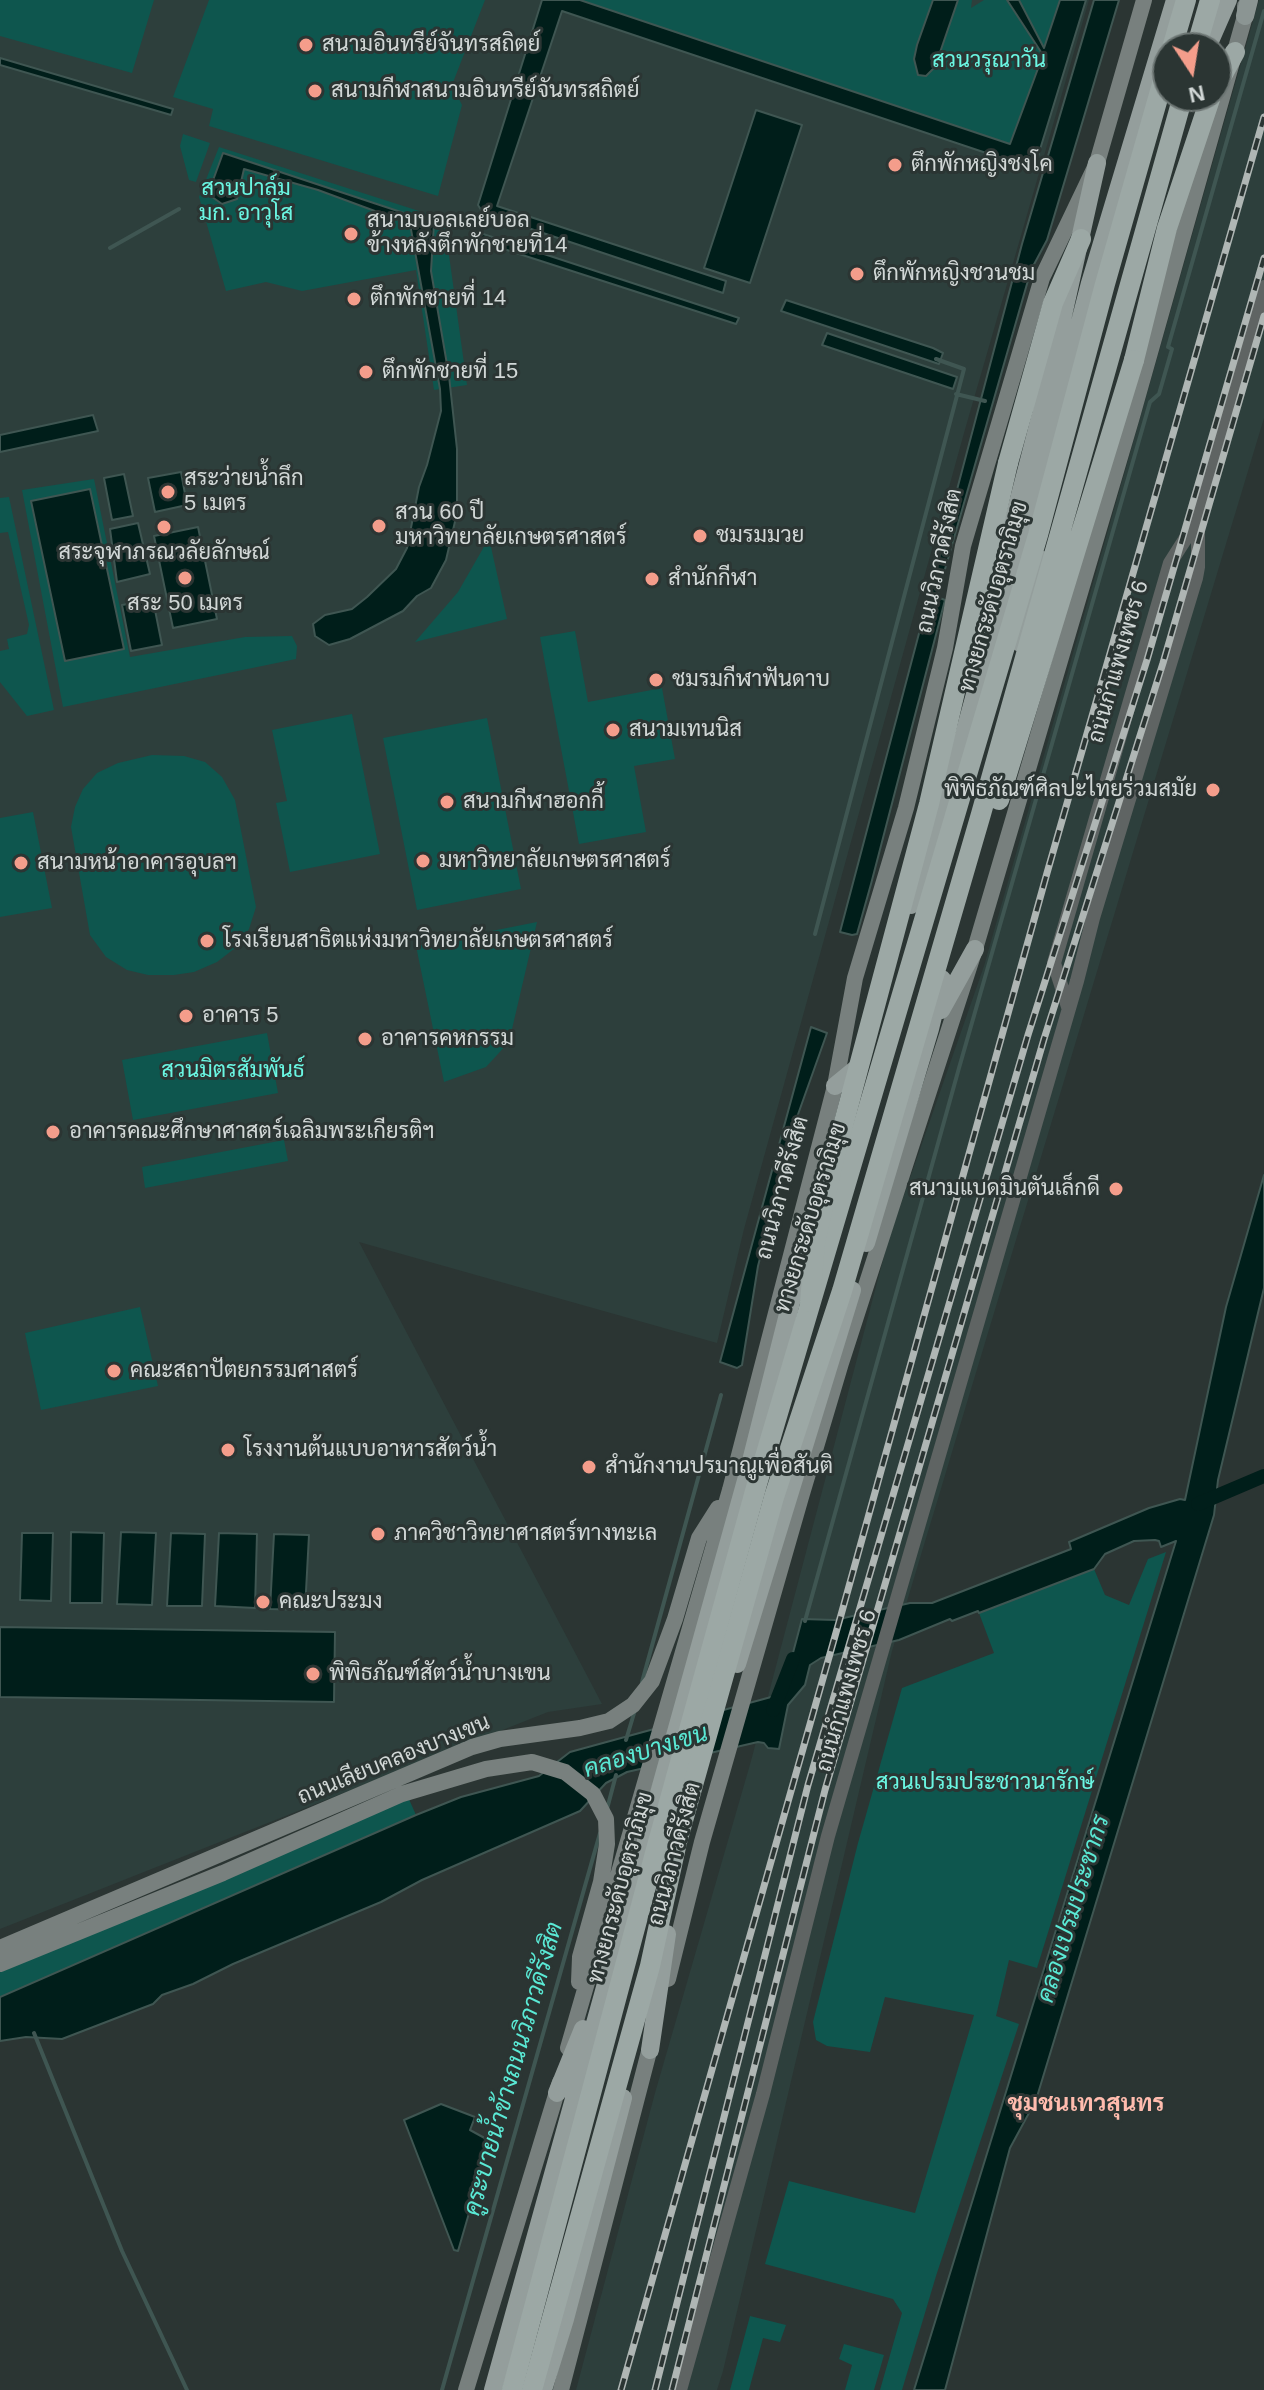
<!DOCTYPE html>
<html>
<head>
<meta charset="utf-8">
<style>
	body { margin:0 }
	#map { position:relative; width:1264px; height:2390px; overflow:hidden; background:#2b3533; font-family:Arial,sans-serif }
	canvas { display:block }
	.north { position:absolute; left:1152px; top:32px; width:80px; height:80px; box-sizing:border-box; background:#2b3533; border:2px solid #6d7674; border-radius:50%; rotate:168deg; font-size:22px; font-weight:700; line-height:32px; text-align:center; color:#d1d7d6 }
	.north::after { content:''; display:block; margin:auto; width:28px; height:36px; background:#f49d8b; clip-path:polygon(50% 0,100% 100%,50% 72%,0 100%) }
</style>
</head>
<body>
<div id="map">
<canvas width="1264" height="2390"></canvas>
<div class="north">N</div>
</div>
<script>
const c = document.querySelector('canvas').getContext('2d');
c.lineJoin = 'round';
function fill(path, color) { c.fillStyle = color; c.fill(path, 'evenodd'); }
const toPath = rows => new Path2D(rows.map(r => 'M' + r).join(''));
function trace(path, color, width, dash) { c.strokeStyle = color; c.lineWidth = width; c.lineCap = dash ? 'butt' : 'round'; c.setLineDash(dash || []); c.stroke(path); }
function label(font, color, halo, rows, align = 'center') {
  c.font = font + ' Arial,Sarabun,sans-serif'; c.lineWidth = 6; c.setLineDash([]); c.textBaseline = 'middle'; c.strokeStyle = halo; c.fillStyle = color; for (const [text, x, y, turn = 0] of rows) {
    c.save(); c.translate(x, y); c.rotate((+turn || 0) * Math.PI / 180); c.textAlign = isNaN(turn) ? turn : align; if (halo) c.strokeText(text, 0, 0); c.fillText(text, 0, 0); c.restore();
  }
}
fill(toPath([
	[0,0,1089,0,964,433,744,1229,717,1343,359,1242,602,1704,548,1712,0,1929],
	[1259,0,1264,0,1264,418,892,1651,723,2371,717,2390,576,2390,655,2093,751,1761,888,1241,984,966]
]), '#2d3f3c');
fill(toPath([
	[0,0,154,0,132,73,0,36],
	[209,0,485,0,452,85,462,105,438,196,209,126,213,109,173,97],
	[580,0,933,0,917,45,935,67,958,0,972,0,971,8,984,0,1007,0,1043,55,1010,144],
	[1019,0,1060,0,1044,49,1038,39],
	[183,134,210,143,196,182,189,180,180,146],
	[219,147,444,219,467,385,434,390,416,270,302,291,266,282,226,291,199,197],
	[94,479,130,657,245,637,292,636,297,646,296,659,63,707,22,490],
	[9,497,54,710,27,716,0,682,0,651,9,649,7,639,27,634,29,625,8,532,0,533,0,498],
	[489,538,507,619,415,642,458,592],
	[575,631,588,702,662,688,675,759,634,766,646,832,579,844,540,637],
	[352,714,380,854,290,872,276,803,287,801,272,730],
	[487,718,521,889,417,910,383,738],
	[152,755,184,756,205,762,222,777,235,800,256,907,249,929,239,945,217,962,194,972,174,975,148,975,127,970,106,957,90,935,71,827,75,807,83,789,97,773,118,763],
	[33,812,52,908,0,917,0,818],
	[537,922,509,1042,486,1067,444,1082,416,946],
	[267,1033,278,1093,133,1120,122,1060],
	[284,1140,288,1161,145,1188,142,1167],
	[140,1307,158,1386,41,1410,25,1333],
	[1166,1552,1037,1968,1009,1960,996,2016,1019,2024,936,2276,902,2390,880,2390,902,2313,893,2299,765,2264,789,2181,915,2213,974,2015,885,1997,870,2052,827,2046,816,2040,813,2022,858,1843,902,1688,994,1653,979,1613,1094,1569,1105,1595,1129,1605,1148,1559],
	[408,1797,416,1815,0,1997,0,1969],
	[750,2316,786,2325,780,2342,763,2338,749,2390,730,2390],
	[844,2344,884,2355,874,2390,845,2390,852,2365,839,2359]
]), '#0e564e');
const water = toPath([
	[542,0,580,0,1010,144,1043,55,1007,0,1019,0,1044,48,1060,0,1086,0,1034,169,562,11,497,206,726,281,723,293,483,213,478,205,542,0],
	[933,0,958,0,935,67,926,76,918,75,914,59,917,45,933,0],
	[1094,0,1119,0,1047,240,1031,270,937,597,945,600,871,884,857,934,852,935,840,932,1022,244,1094,0],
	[0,58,173,109,171,115,0,65,0,58],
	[756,110,802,125,750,283,704,268,756,110],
	[223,153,434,223,431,271,449,376,457,449,457,513,446,560,431,588,417,596,403,611,350,639,329,645,315,636,313,624,325,615,352,609,367,597,396,569,407,548,419,487,427,465,441,411,440,389,410,224,318,190,244,169,237,199,222,204,208,194,223,153],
	[480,233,739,318,736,324,479,241,480,233],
	[786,300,933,348,943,353,939,364,781,311,786,300],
	[827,333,957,377,953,389,822,345,827,333],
	[93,415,98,431,0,452,0,435,93,415],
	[181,472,187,505,155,512,148,478,181,472],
	[124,474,133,516,112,520,104,478,124,474],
	[90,489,124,649,65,661,31,501,90,489],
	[138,523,150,574,117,582,110,529,138,523],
	[198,527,217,619,173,628,154,536,198,527],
	[153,600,162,645,131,651,122,605,153,600],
	[811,1027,827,1033,796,1120,758,1266,742,1365,737,1368,720,1362,811,1027],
	[1264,1175,1264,1288,1218,1480,1214,1515,1036,2100,1010,2148,945,2390,914,2390,1176,1541,1161,1547,1159,1541,1155,1540,1134,1541,1105,1554,1094,1569,979,1613,978,1611,952,1621,950,1619,899,1640,821,1658,810,1665,805,1685,788,1705,779,1749,768,1748,764,1743,758,1742,627,1772,606,1783,580,1811,422,1880,381,1902,233,1964,193,1984,162,1995,153,2004,62,2039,26,2037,0,2041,0,1997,416,1815,461,1797,539,1776,570,1752,782,1694,802,1619,835,1620,910,1603,932,1603,1071,1549,1069,1542,1149,1508,1180,1499,1185,1500,1226,1307,1264,1175],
	[71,1532,104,1533,102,1603,70,1603,71,1532],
	[121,1532,156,1533,152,1605,117,1604,121,1532],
	[22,1533,53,1533,51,1601,20,1600,22,1533],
	[171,1533,205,1534,202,1606,167,1606,171,1533],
	[219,1533,257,1534,255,1608,215,1606,219,1533],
	[274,1534,309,1535,305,1610,270,1609,274,1534],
	[0,1627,335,1632,334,1702,0,1697,0,1627],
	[441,2104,475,2117,470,2130,490,2141,458,2251,454,2250,404,2120,441,2104]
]);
fill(water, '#001e1a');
trace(water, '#3f5652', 2);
trace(toPath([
	[110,248,179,209],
	[956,394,985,401],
	[815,934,964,369,936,359],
	[805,1621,959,1068,1150,402,1159,394,1172,349,1168,347,1264,11],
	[642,1682,721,1395],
	[626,1740,635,1710],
	[607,1809,616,1775],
	[34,2033,122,2251,187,2390],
	[442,2390,600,1833]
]), '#3f5652', 4);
trace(toPath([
	[1198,1504,1264,1476],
	[773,1710,793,1659]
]), '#001e1a', 14);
trace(toPath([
	[1068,1007,1054,963,1170,563,1198,519,1264,287],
	[680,2390,763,2094,828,1836,1077,981,1093,918,1196,578,1198,567,1198,519]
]), '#5f6463', 14);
trace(toPath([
	[0,1948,472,1747,500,1739,580,1728,609,1721,633,1705,652,1681,675,1619,699,1538,718,1508],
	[0,1964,223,1873,402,1794,486,1769,532,1762,565,1772,593,1794,606,1819,607,1844,601,1882,580,1957,579,1982],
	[668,1979,702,1842,801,1497,841,1363,975,949,1131,420,1245,16,1245,6],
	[568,2048,730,1490,835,1086,855,978,906,808,945,648,963,546,1042,278,1097,163,1144,0],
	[466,2390,560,2082],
	[561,2390,652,2040]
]), '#78807e', 16);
trace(toPath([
	[1245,16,1249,0]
]), '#8b9593', 18);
trace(toPath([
	[1207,48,1228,0],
	[1006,561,1012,526,1041,414,1097,163],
	[1020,643,1030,600,1043,560],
	[911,905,945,804,1000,603,1026,532,1090,283,1175,0],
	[941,1010,975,949],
	[835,1086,857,1068],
	[866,1243,930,1029,942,979],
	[737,1664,852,1290],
	[650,2050,667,1934],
	[557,2093,583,2029],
	[493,2390,747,1477,810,1227],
	[543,2390,565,2319,623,2098]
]), '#949e9c', 18);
trace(toPath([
	[1172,48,1186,0],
	[1196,48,1210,0],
	[1216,87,1235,52],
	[1134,360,1167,228,1211,96],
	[1008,463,1053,303,1081,239],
	[512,2390,655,1853,757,1484,1038,535,1105,284,1168,63]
]), '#9ca8a5', 20);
const rail = toPath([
	[621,2390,841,1615,1047,873,1264,117],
	[655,2390,808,1785,1028,1035,1147,660,1264,258],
	[672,2390,825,1790,1044,1039,1163,663,1264,316]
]);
trace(rail, '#afb6b4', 7);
trace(rail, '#2b3533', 4, [12]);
trace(toPath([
	[999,800,1134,360],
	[810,1302,815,1243,832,1167,929,804,1008,463],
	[532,2390,650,1966,677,1842,774,1497,842,1291,981,814,1183,96]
]), '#9ca8a5', 20);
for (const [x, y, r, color] of [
	[306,45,8,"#f49d8b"],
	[315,91,8,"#f49d8b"],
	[895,165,8,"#f49d8b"],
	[351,234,8,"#f49d8b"],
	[857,274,8,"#f49d8b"],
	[354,299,8,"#f49d8b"],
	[366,372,8,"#f49d8b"],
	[168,492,8,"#f49d8b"],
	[379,526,8,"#f49d8b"],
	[164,527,8,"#f49d8b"],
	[700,536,8,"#f49d8b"],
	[185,578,8,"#f49d8b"],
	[652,579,8,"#f49d8b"],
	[656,680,8,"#f49d8b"],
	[613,730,8,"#f49d8b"],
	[1213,790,8,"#f49d8b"],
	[447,802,8,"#f49d8b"],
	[423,861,8,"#f49d8b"],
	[21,863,8,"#f49d8b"],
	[207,941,8,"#f49d8b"],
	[186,1016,8,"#f49d8b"],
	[365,1039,8,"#f49d8b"],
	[53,1132,8,"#f49d8b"],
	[1116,1189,8,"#f49d8b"],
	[114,1371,8,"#f49d8b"],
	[228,1450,8,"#f49d8b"],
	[589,1467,8,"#f49d8b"],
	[378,1534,8,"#f49d8b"],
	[263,1602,8,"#f49d8b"],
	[313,1674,8,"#f49d8b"]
]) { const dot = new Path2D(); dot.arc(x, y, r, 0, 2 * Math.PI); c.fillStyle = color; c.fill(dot); trace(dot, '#2b3533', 3); }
label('22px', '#d1d7d6', '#2b3533', [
	["สนามอินทรีย์จันทรสถิตย์",322,45],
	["สนามกีฬาสนามอินทรีย์จันทรสถิตย์",331,91],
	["ตึกพักหญิงชงโค",911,165],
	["สนามบอลเลย์บอล",367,221],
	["ข้างหลังตึกพักชายที่14",367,246],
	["ตึกพักหญิงชวนชม",873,274],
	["ตึกพักชายที่ 14",370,299],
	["ตึกพักชายที่ 15",382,372],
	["สระว่ายน้ำลึก",184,479],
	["5 เมตร",184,504],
	["สวน 60 ปี",395,513],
	["มหาวิทยาลัยเกษตรศาสตร์",395,538],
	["ชมรมมวย",716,536],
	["สระจุฬาภรณวลัยลักษณ์",164,553,"center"],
	["สำนักกีฬา",668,579],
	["สระ 50 เมตร",185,604,"center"],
	["ชมรมกีฬาฟันดาบ",672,680],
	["สนามเทนนิส",629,730],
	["พิพิธภัณฑ์ศิลปะไทยร่วมสมัย",1197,790,"right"],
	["สนามกีฬาฮอกกี้",463,802],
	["มหาวิทยาลัยเกษตรศาสตร์",439,861],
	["สนามหน้าอาคารอุบลฯ",37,863],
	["โรงเรียนสาธิตแห่งมหาวิทยาลัยเกษตรศาสตร์",223,941],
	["อาคาร 5",202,1016],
	["อาคารคหกรรม",381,1039],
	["อาคารคณะศึกษาศาสตร์เฉลิมพระเกียรติฯ",69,1132],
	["สนามแบดมินตันเล็กดี",1100,1189,"right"],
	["คณะสถาปัตยกรรมศาสตร์",130,1371],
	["โรงงานต้นแบบอาหารสัตว์น้ำ",244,1450],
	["สำนักงานปรมาณูเพื่อสันติ",605,1467],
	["ภาควิชาวิทยาศาสตร์ทางทะเล",394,1534],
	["คณะประมง",279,1602],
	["พิพิธภัณฑ์สัตว์น้ำบางเขน",329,1674]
], 'left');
label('22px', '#6af7e3', '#2b3533', [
	["สวนวรุณาวัน",989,61],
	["สวนปาล์ม",246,189],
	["มก. อาวุโส",246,214],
	["สวนมิตรสัมพันธ์",233,1071],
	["สวนเปรมประชาวนารักษ์",985,1783]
]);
label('22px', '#d1d7d6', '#2b3533', [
	["ถนนวิภาวดีรังสิต",940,561,-78],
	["ทางยกระดับอุตราภิมุข",994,597,-74],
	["ถนนกำแพงเพชร 6",1119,662,-74],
	["ถนนวิภาวดีรังสิต",783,1188,-75],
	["ทางยกระดับอุตราภิมุข",811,1218,-73],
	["ถนนกำแพงเพชร 6",847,1691,-74],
	["ถนนเลียบคลองบางเขน",394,1760,-22],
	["ถนนวิภาวดีรังสิต",675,1854,-75],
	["ทางยกระดับอุตราภิมุข",621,1888,-75]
]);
label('italic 24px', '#5ae9d5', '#2b3533', [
	["คลองบางเขน",646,1752,-17],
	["คลองเปรมประชากร",1074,1909,-73],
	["คูระบายน้ำข้างถนนวิภาวดีรังสิต",514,2069,-74]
]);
label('bold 24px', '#ffbcae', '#2b3533', [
	["ชุมชนเทวสุนทร",1086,2104]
]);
</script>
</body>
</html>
